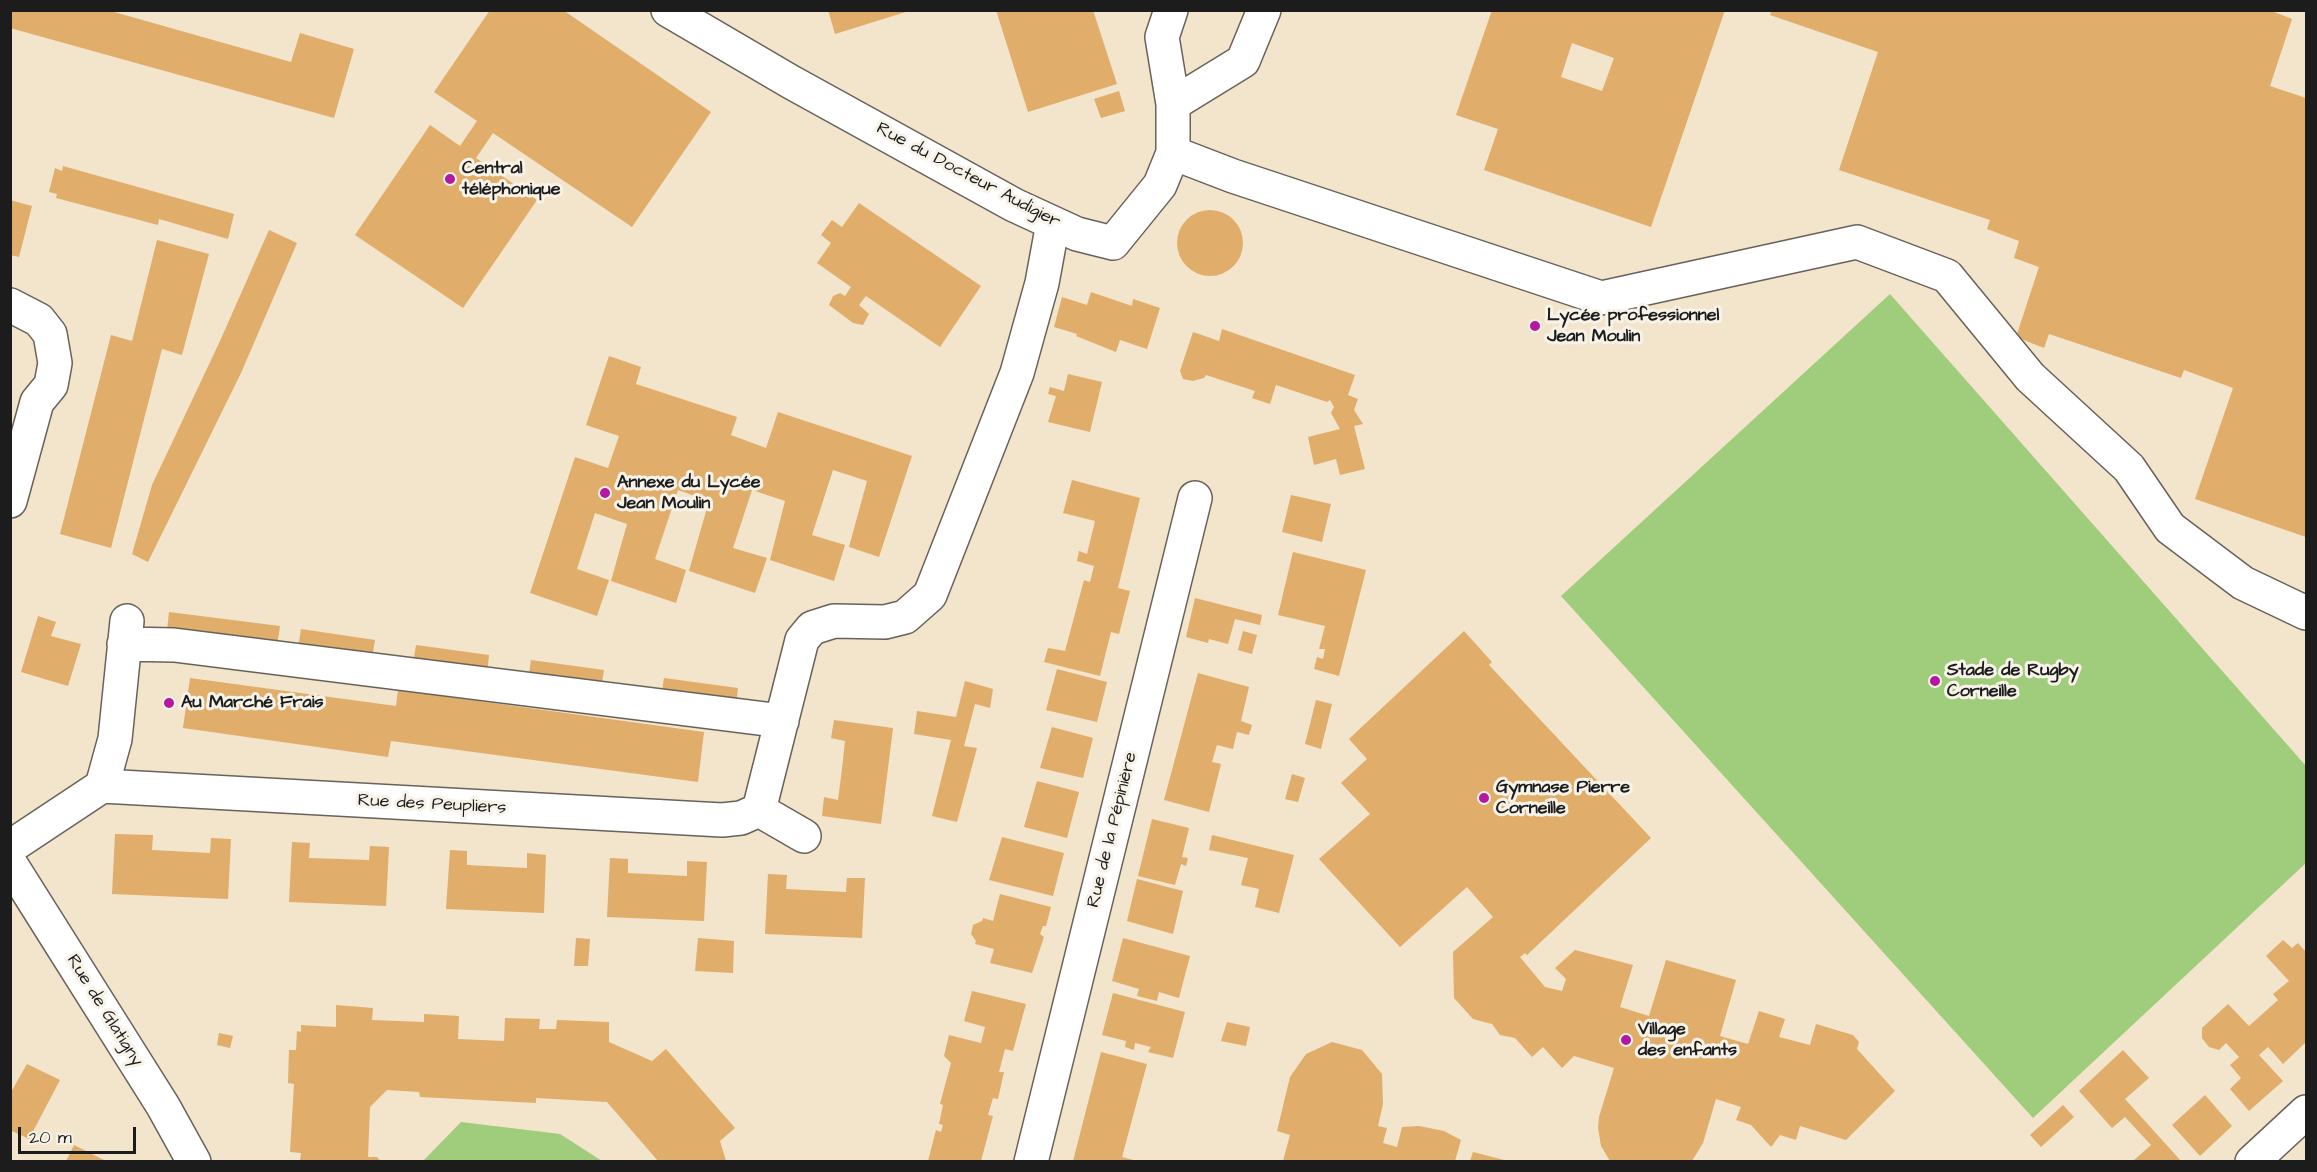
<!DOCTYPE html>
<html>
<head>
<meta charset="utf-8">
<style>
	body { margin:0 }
	#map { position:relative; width:2317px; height:1172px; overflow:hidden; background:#f3e4cc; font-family:"Architects Daughter",sans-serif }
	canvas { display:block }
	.frame { position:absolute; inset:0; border:12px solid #1c1c1c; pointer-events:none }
	.scale { position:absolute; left:18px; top:1127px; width:118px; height:27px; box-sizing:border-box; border:3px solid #1c1c1c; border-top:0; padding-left:8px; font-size:18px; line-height:21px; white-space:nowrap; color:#1c1c1c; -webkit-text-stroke:4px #f7f3e8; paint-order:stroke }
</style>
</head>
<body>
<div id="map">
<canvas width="2317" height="1172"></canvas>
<div class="frame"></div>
<div class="scale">20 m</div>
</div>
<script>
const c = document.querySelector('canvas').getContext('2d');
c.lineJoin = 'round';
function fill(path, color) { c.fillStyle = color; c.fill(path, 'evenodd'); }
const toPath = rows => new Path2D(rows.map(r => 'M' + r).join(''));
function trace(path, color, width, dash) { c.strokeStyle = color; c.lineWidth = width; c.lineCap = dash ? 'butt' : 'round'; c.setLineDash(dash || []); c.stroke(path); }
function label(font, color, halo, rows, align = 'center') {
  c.font = font + ' "Architects Daughter",sans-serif'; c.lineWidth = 6; c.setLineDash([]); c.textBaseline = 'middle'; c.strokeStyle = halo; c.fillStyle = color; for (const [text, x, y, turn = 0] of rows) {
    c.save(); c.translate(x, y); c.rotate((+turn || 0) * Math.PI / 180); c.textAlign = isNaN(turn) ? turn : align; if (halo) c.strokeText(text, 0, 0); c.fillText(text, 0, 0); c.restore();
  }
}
fill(toPath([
	[1890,294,2306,766,2306,863,2033,1118,1561,596],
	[461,1122,560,1134,602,1161,423,1161]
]), '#9fcd7b');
fill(toPath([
	[10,10,107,10,291,62,300,33,354,49,334,118,10,28],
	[490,10,563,10,711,112,632,227,493,133,476,158,537,200,463,308,355,235,430,125,460,146,477,121,434,92],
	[828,10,909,10,909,11,835,34],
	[996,10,1093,10,1117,84,1028,112],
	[1492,10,1725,10,1651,227,1484,170,1498,129,1456,115],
	[1572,43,1614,58,1602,91,1561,77],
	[1772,10,2269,10,2292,19,2270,86,2306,98,2306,537,2195,499,2233,388,2184,370,2181,378,2049,334,2044,348,2016,337,2039,267,2014,258,2019,241,1987,229,1990,220,1839,170,1878,52,1770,15],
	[1119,91,1125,111,1101,118,1094,99],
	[63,166,234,214,228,239,159,219,158,225,56,198,57,194,49,192,55,168,62,171],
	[10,200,32,206,19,257,10,255],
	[859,203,981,286,940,347,866,296,859,305,869,314,863,325,853,323,829,305,833,296,840,293,845,296,851,287,817,263,831,243,821,235,832,220,842,227],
	'1177 243a33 33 0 1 1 66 0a33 33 0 1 1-66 0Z',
	[269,230,297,243,241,373,148,562,132,554,152,485,220,341],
	[157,240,209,254,182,355,162,349,111,548,60,534,111,335,132,341],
	[1091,292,1132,306,1133,299,1160,308,1147,349,1120,340,1116,352,1076,336,1077,334,1054,327,1062,297,1087,305],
	[1222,329,1355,375,1348,395,1358,399,1354,410,1363,424,1354,426,1365,469,1340,475,1336,459,1314,465,1308,437,1340,429,1331,413,1334,407,1330,400,1327,402,1276,385,1270,404,1252,398,1255,391,1206,375,1204,378,1193,381,1183,379,1180,371,1193,332,1219,341],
	[609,356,641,367,636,384,737,417,731,435,766,448,778,412,912,456,879,557,849,547,867,481,833,470,812,535,845,545,834,581,770,560,785,501,752,490,733,548,767,558,755,593,689,571,709,501,678,490,655,559,686,570,676,603,611,581,627,524,595,513,577,569,609,580,597,616,530,593,575,457,608,468,619,436,586,425],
	[1068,374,1102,382,1090,432,1048,422,1056,396,1048,394,1050,387,1064,391],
	[1072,480,1140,498,1118,588,1130,591,1119,634,1111,632,1100,676,1044,662,1048,648,1065,651,1084,580,1090,582,1094,566,1077,561,1079,551,1087,554,1095,521,1063,513],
	[1291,495,1331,504,1322,542,1282,532],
	[1293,552,1366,570,1339,676,1314,669,1317,657,1323,659,1325,649,1319,649,1325,626,1278,615],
	[1195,598,1262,615,1260,625,1235,619,1228,644,1209,639,1208,643,1186,637],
	[169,612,280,626,277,646,167,631],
	[38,616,56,622,51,636,81,644,68,686,21,672],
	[301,629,375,640,372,658,298,649],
	[1243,631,1257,635,1252,654,1238,650],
	[1464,631,1492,662,1489,665,1651,838,1527,955,1525,953,1520,957,1545,987,1562,991,1566,979,1555,968,1575,950,1633,965,1620,1007,1649,1016,1666,960,1736,980,1720,1036,1748,1044,1759,1011,1785,1019,1779,1037,1810,1045,1816,1024,1853,1035,1859,1042,1857,1049,1895,1091,1846,1140,1800,1126,1796,1140,1780,1135,1771,1147,1751,1125,1736,1120,1741,1107,1716,1099,1703,1143,1692,1161,1610,1161,1601,1146,1598,1128,1599,1117,1614,1068,1574,1056,1562,1068,1543,1047,1532,1057,1515,1038,1500,1035,1492,1024,1473,1019,1454,998,1453,952,1493,917,1467,887,1400,947,1319,859,1370,814,1341,783,1367,759,1349,739],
	[416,645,489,655,487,674,413,664],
	[531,660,604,670,601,689,528,680],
	[1057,669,1107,682,1097,722,1046,710],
	[1198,673,1249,687,1241,721,1252,725,1249,735,1237,732,1233,749,1217,745,1212,762,1221,764,1209,812,1164,800],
	[190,678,396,706,398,690,704,732,698,782,391,741,388,757,183,728],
	[664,678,738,688,736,707,661,697],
	[965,681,993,689,990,708,975,704,964,746,977,748,957,822,932,816,951,740,914,734,917,711,956,717],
	[1316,700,1332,704,1321,749,1305,744],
	[834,720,893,728,881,824,822,816,824,797,838,800,842,769,845,741,831,738],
	[1052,727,1093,738,1083,778,1040,768],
	[1292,774,1305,778,1298,802,1285,799],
	[1037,781,1079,792,1067,838,1024,827],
	[1152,819,1189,828,1182,857,1188,858,1186,866,1181,864,1175,885,1138,876],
	[115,834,153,835,152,850,210,853,211,838,231,839,228,899,112,894],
	[1212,835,1294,855,1279,913,1255,907,1259,889,1241,885,1248,858,1209,850],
	[1002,837,1064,853,1053,896,989,880],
	[292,842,310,843,309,858,340,859,369,860,370,846,389,847,386,906,289,902],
	[450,850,467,851,467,865,527,868,527,853,546,855,544,913,446,909],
	[610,858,628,859,628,873,687,876,687,861,707,862,704,921,607,917],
	[768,874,787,875,786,889,846,892,847,878,865,878,862,938,765,934],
	[1137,879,1183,891,1173,934,1127,921],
	[1000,894,1051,907,1046,926,1043,926,1040,934,1044,937,1032,973,990,963,994,949,975,944,976,941,971,934,973,925,982,921,983,918,993,921],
	[576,938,590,939,588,966,574,966],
	[698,938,734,941,733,973,695,971],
	[1123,938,1190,956,1179,998,1159,992,1157,1001,1137,996,1139,989,1112,981],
	[2283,940,2292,948,2298,943,2306,952,2306,1042,2283,1064,2268,1047,2259,1055,2283,1081,2249,1111,2230,1089,2241,1078,2230,1065,2239,1057,2226,1043,2219,1050,2209,1047,2202,1038,2202,1028,2228,1004,2249,1026,2278,1000,2273,994,2289,981,2266,956],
	[972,991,1026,1004,1013,1051,1005,1049,999,1072,1004,1072,998,1099,993,1098,988,1115,993,1116,981,1161,928,1161,936,1130,941,1132,943,1125,939,1124,943,1105,940,1104,951,1063,944,1056,949,1035,981,1043,985,1027,964,1021],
	[1113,993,1185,1012,1173,1058,1148,1052,1151,1047,1135,1043,1134,1050,1125,1047,1126,1041,1102,1035],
	[336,1005,373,1008,372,1020,424,1022,424,1014,459,1016,458,1039,504,1041,505,1018,540,1019,539,1029,556,1029,557,1020,609,1022,609,1042,652,1061,666,1049,735,1128,720,1141,726,1161,658,1161,607,1102,536,1098,536,1103,420,1097,419,1092,387,1090,370,1107,368,1157,377,1157,380,1161,300,1161,301,1153,290,1152,294,1084,288,1083,289,1050,296,1050,297,1031,301,1032,301,1025,336,1027],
	[1227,1022,1250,1027,1246,1046,1221,1041],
	[219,1033,233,1036,230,1048,217,1045],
	[1332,1042,1362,1050,1382,1074,1383,1104,1378,1126,1387,1128,1383,1143,1397,1147,1402,1127,1419,1126,1444,1131,1461,1140,1455,1161,1283,1161,1290,1135,1277,1131,1290,1077,1306,1054],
	[2123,1050,2149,1078,2125,1099,2181,1161,2133,1161,2151,1145,2125,1117,2112,1128,2079,1091],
	[1101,1052,1147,1064,1122,1157,1137,1161,1073,1161],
	[27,1064,60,1080,29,1139,10,1130,10,1094],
	[2205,1095,2232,1126,2200,1156,2172,1125],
	[2063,1105,2074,1117,2041,1147,2030,1135],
	[74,1145,106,1161,66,1161],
	[1473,1152,1508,1161,1470,1161]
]), '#e0ad6a');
const minor = toPath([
	[668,10,791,82,1014,205,1077,234,1113,243,1160,185,1173,153,1173,104,1162,37,1171,10],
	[1173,104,1243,61,1264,10],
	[1173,153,1233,176,1601,298,1857,242,1947,276,2030,377,2129,468,2170,528,2243,583,2306,613],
	[10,305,39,320,50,334,55,363,51,385,37,402,10,501],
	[124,644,174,645,782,721],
	[102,786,115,739,127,621],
	[759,810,804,836],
	[10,847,102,786,722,820,741,818,759,810,802,640,812,628,834,621,885,622,905,617,930,595,1017,373,1042,283,1053,223],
	[10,863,163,1106,194,1162],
	[1031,1162,1195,498],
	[2252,1162,2306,1112]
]);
trace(minor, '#67625a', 36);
trace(minor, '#fff', 33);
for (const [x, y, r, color] of [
	[450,179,6,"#b5179e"],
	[1535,326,6,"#b5179e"],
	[605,493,6,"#b5179e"],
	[1935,681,6,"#b5179e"],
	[169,703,6,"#b5179e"],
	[1484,798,6,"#b5179e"],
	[1626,1040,6,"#b5179e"]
]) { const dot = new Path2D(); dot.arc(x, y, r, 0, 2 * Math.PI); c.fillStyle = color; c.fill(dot); trace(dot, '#f7f3e8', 2); }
label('bold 18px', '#1c1c1c', '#f7f3e8', [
	["Central",462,169],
	["téléphonique",462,190],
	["Lycée professionnel",1547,316],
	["Jean Moulin",1547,337],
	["Annexe du Lycée",617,483],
	["Jean Moulin",617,504],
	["Stade de Rugby",1947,671],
	["Corneille",1947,692],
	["Au Marché Frais",181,703],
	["Gymnase Pierre",1496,788],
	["Corneille",1496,809],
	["Village",1638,1030],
	["des enfants",1638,1051]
], 'left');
label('18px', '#1c1c1c', '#f7f3e8', [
	["Rue du Docteur Audigier",968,176,28],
	["Rue des Peupliers",432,805,3],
	["Rue de la Pépinière",1113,830,-76],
	["Rue de Glatigny",104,1011,58]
]);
</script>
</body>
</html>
